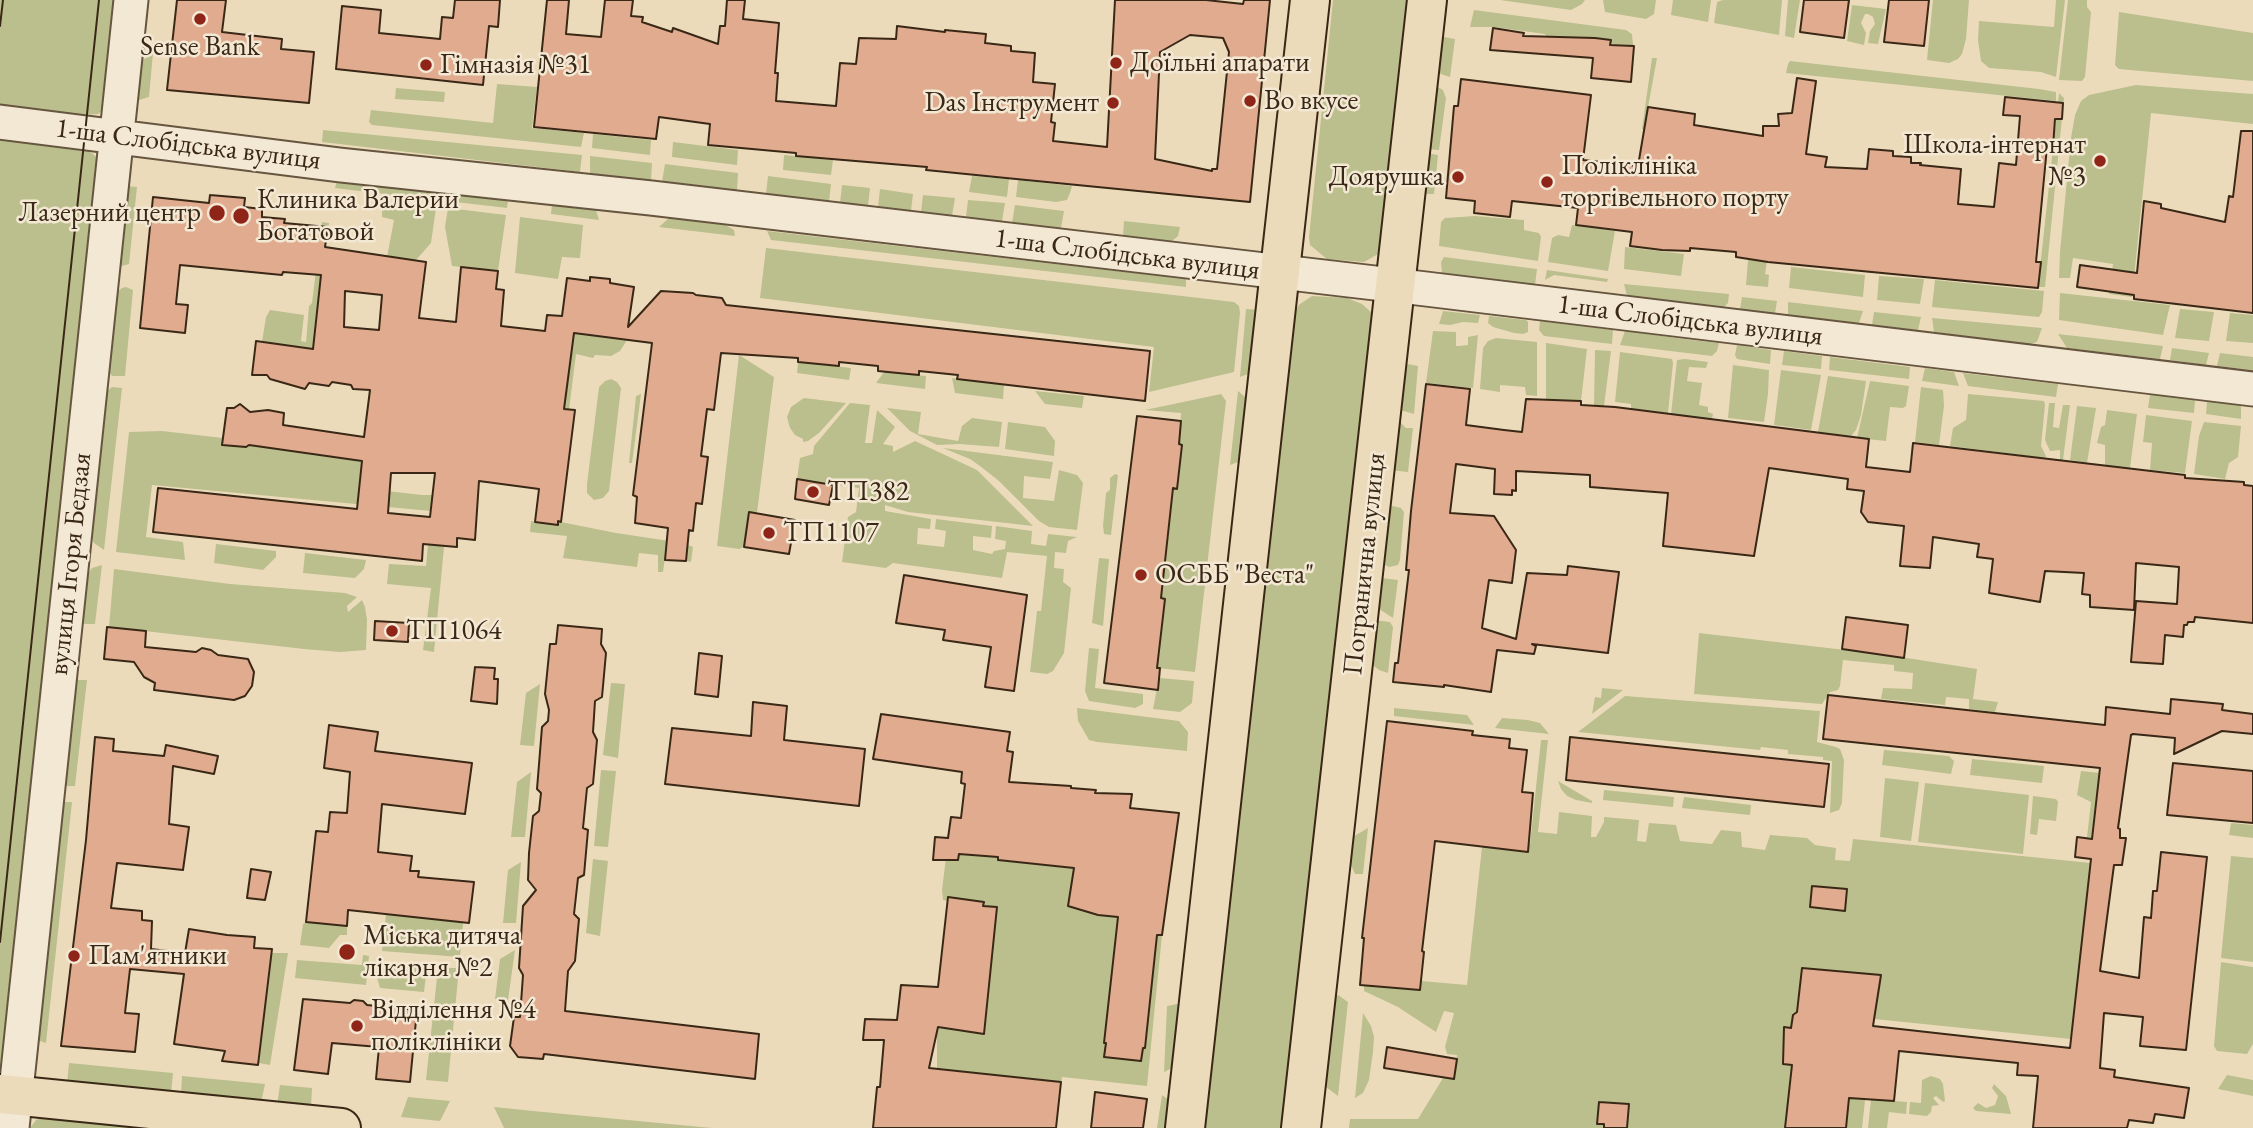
<!DOCTYPE html>
<html>
<head>
<meta charset="utf-8">
<style>
	body { margin:0 }
	canvas { display:block; background:#ecdbbb }
</style>
</head>
<body>
<canvas width="2253" height="1128"></canvas>
<script>
const c = document.querySelector('canvas').getContext('2d');
c.lineJoin = 'round';
function fill(path, color) { c.fillStyle = color; c.fill(path, 'evenodd'); }
const toPath = rows => new Path2D(rows.map(r => 'M' + r).join(''));
function trace(path, color, width, dash) { c.strokeStyle = color; c.lineWidth = width; c.lineCap = dash ? 'butt' : 'round'; c.setLineDash(dash || []); c.stroke(path); }
function label(font, color, halo, rows, align = 'center') {
  c.font = font + ' "EB Garamond",serif'; c.lineWidth = 5; c.setLineDash([]); c.textBaseline = 'middle'; c.strokeStyle = halo; c.fillStyle = color; for (const [text, x, y, turn = 0] of rows) {
    c.save(); c.translate(x, y); c.rotate((+turn || 0) * Math.PI / 180); c.textAlign = isNaN(turn) ? turn : align; if (halo) c.strokeText(text, 0, 0); c.fillText(text, 0, 0); c.restore();
  }
}
fill(toPath([
	[0,0,115,0,103,110,98,114,79,115,0,105],
	[1333,0,1414,0,1380,253,1364,262,1327,259,1310,245,1309,237],
	[1500,0,1585,0,1582,4,1571,10],
	[1603,0,1656,0,1654,14,1646,19,1605,12],
	[1673,0,1711,0,1708,22,1671,15],
	[1723,0,1782,0,1779,35,1714,23,1717,2],
	[1788,0,1800,0,1794,38,1785,36],
	[1933,0,1969,0,1966,39,1962,54,1958,59,1949,63,1927,60],
	[2056,0,2065,0,2056,77,2041,72,1989,68,1981,61,1978,40,1979,21,2054,27],
	[2068,0,2087,0,2087,7,2091,12,2085,77,2082,81,2059,80],
	[1852,5,1886,9,1878,44,1868,43,1870,31,1875,24,1873,17,1868,14,1865,14,1861,23,1866,33,1864,45,1847,41],
	[1474,10,1626,30,1632,34,1633,45,1611,44,1611,40,1595,38,1546,36,1545,34,1494,27,1470,27],
	[2119,12,2253,33,2253,81,2119,69,2115,65],
	[1439,36,1455,39,1450,77,1435,72],
	[153,53,149,97,136,101,140,62],
	[1652,58,1657,58,1644,129,1642,129],
	[1790,61,2039,89,2056,92,2056,101,1786,73,1788,64],
	[497,84,537,87,532,128,584,133,581,147,372,125,369,122,371,110,493,123],
	[1434,85,1443,90,1446,98,1439,150,1427,149],
	[2136,85,2253,94,2253,124,2151,113,2132,297,2109,294,2113,264,2073,258,2070,278,2059,278,2060,252,2071,138,2075,115,2081,101,2089,95],
	[396,88,445,92,444,102,395,99],
	[2059,93,2064,98,2045,287,2038,287],
	[323,130,582,155,580,172,322,142],
	[593,134,651,140,650,155,592,148],
	[0,137,81,147,93,154,97,158,98,166,0,1069],
	[673,142,738,150,737,165,672,157],
	[1426,153,1438,155,1434,194,1422,194],
	[784,155,833,160,831,175,783,170],
	[590,156,652,163,651,181,590,174],
	[665,164,738,173,737,191,662,182],
	[768,176,831,184,829,202,766,194],
	[972,176,1009,179,1007,197,969,192],
	[338,178,433,190,435,200,335,188],
	[1018,180,1072,186,1070,193,1067,200,1056,202,1016,197],
	[842,185,870,188,868,206,840,203],
	[127,186,137,187,129,264,122,266,120,265],
	[880,189,913,194,911,211,878,207],
	[449,192,508,200,507,208,447,201],
	[923,195,955,198,952,216,921,212],
	[968,200,1005,203,1002,221,966,217],
	[382,202,436,208,431,243,416,260,387,257,394,220,382,217],
	[552,204,596,210,599,220,551,214],
	[1015,205,1064,211,1061,228,1012,223],
	[448,208,506,215,498,271,452,266,445,227],
	[1475,216,1524,220,1524,230,1539,233,1541,237,1538,261,1439,246,1441,222,1445,218],
	[520,217,583,225,580,258,562,257,558,279,515,273],
	[669,218,724,224,734,230,735,236,659,227],
	[1124,221,1180,227,1178,236,1172,241,1123,236],
	[322,222,329,223,313,349,262,342,266,317,270,310,304,315,301,341,306,342,309,306,312,303],
	[1572,225,1615,231,1608,271,1548,262,1552,238,1558,235,1569,237],
	[767,231,1186,279,1186,287,771,240],
	[1625,247,1684,254,1681,276,1624,269],
	[766,248,1234,302,1239,306,1240,313,1234,372,1149,392,1154,347,760,298],
	[1444,257,1537,269,1535,285,1442,273,1441,262],
	[1748,260,1767,261,1765,274,1769,275,1768,287,1746,285],
	[1791,267,1865,275,1863,297,1789,288],
	[1547,270,1608,279,1607,282,1554,275,1545,280],
	[1879,276,1924,279,1920,304,1877,300],
	[1935,280,2044,291,2042,312,2039,317,1932,307],
	[1624,284,1729,294,1728,303,1724,307,1627,296],
	[126,287,133,290,125,376,112,376,109,372,117,292,122,288],
	[2060,293,2170,305,2163,335,2059,320],
	[1312,296,1347,298,1362,304,1372,313,1373,321,1284,1128,1201,1128,1294,311,1300,304],
	[1742,297,1777,301,1775,313,1740,309],
	[1788,302,1863,311,1859,323,1788,315],
	[1246,309,1259,310,1254,368,1248,374,1240,377],
	[2180,309,2214,312,2209,341,2175,338],
	[1443,311,1480,315,1478,323,1463,322,1450,325,1439,324],
	[1874,312,1921,317,1918,330,1872,325],
	[2230,313,2253,315,2253,343,2226,341],
	[1489,316,1526,320,1528,322,1528,332,1523,334,1514,333,1493,327,1488,323],
	[1932,318,2042,328,2037,342,2030,344,1934,332],
	[1540,321,1613,330,1612,344,1544,336,1539,330],
	[560,331,627,340,620,351,611,356,595,355,593,358,576,354,569,410,564,409,571,351],
	[1433,331,1456,332,1456,346,1459,346,1468,345,1468,337,1478,335,1473,388,1426,383],
	[1625,331,1692,340,1719,343,1717,351,1712,356,1620,345],
	[2058,334,2163,346,2160,359,2067,348],
	[1496,338,1537,342,1537,396,1526,395,1525,387,1500,385,1500,392,1480,389,1483,348,1488,341],
	[1546,343,1587,349,1581,401,1546,400],
	[1737,345,1771,350,1770,364,1737,359,1735,355],
	[2172,348,2209,353,2206,365,2170,360],
	[1595,350,1611,351,1604,406,1594,405],
	[1784,351,1822,356,1821,369,1782,365],
	[1620,352,1672,359,1673,363,1668,413,1631,409,1631,404,1615,402],
	[2220,353,2253,357,2253,370,2217,366],
	[739,355,774,377,757,513,749,512,744,547,739,549,717,546],
	[1830,357,1910,367,1909,379,1829,370],
	[1685,359,1708,362,1706,368,1689,367,1687,381,1702,383,1699,405,1708,407,1708,412,1713,414,1712,419,1671,414,1677,360],
	[798,362,851,368,849,380,797,373],
	[1402,363,1418,366,1414,414,1397,409],
	[1733,365,1769,370,1768,394,1764,422,1728,418],
	[1925,368,1954,372,1959,386,1922,381],
	[1781,370,1821,375,1811,430,1774,425],
	[884,372,926,376,925,389,876,383],
	[1963,373,2058,384,2056,397,1968,386],
	[1828,376,1866,381,1861,415,1856,430,1851,436,1818,432],
	[952,378,1004,385,1003,399,955,393],
	[611,379,617,382,621,388,609,491,603,498,594,500,587,493,587,484,599,387,605,381],
	[1870,381,1909,386,1906,406,1903,408,1890,407,1886,441,1857,438],
	[112,387,122,388,104,550,94,543,91,537,106,392],
	[1921,387,1943,390,1944,406,1939,445,1915,442],
	[1035,391,1084,396,1082,408,1045,404],
	[1238,391,1250,401,1243,460,1230,465],
	[641,394,632,463,629,463,636,396],
	[1221,394,1226,401,1195,672,1157,668,1165,599,1161,598,1173,488,1177,488,1181,456,1182,445,1179,444,1181,413,1145,410],
	[1968,394,2044,401,2045,405,2041,446,2046,456,2045,458,1950,446,1953,428,1966,420],
	[2150,394,2195,400,2194,413,2148,408],
	[804,398,846,403,819,433,808,441,803,442,803,439,795,435,790,428,787,417,791,407],
	[2207,401,2241,405,2241,419,2206,414],
	[850,403,870,405,865,443,872,443,877,410,895,427,883,444,893,446,893,452,915,441,977,470,1033,526,908,512,885,505,885,511,931,519,930,529,918,528,917,544,944,547,946,531,935,529,936,519,992,526,991,538,973,536,973,550,992,554,994,551,1005,549,1006,541,995,539,996,526,1032,531,1031,544,1046,546,1048,534,1077,537,1068,541,1066,553,1055,552,1054,568,1064,569,1063,582,1071,588,1064,653,1053,671,1047,674,1030,672,1037,611,1041,611,1047,556,1007,552,1002,578,893,563,886,568,842,562,848,517,856,512,859,488,797,479,800,458,813,454,814,446],
	[2049,403,2055,403,2053,427,2059,428,2063,405,2070,405,2063,460,2060,460,2060,450,2050,451,2045,440],
	[2077,406,2096,408,2087,463,2070,460],
	[887,408,921,412,918,434,958,441,962,426,972,418,1002,422,999,447,959,444,937,445,910,431],
	[2107,410,2137,414,2130,468,2105,466,2105,445,2097,443,2101,427,2105,425],
	[2146,415,2192,421,2185,473,2150,470,2152,443,2143,442],
	[1008,422,1045,427,1055,441,1054,456,1005,449],
	[2204,422,2241,426,2238,457,2229,463,2225,479,2194,474,2199,436],
	[1401,423,1406,428,1413,428,1408,472,1390,470,1395,424],
	[162,431,223,438,223,444,249,445,362,461,360,488,422,495,449,495,434,652,423,650,431,588,387,584,389,564,426,566,431,511,152,485,146,537,183,542,185,560,116,552,129,432],
	[943,448,1053,462,1050,479,1024,476,1023,498,1054,501,1059,470,1077,475,1083,483,1077,530,1049,527,1039,521,999,481,980,466,970,459],
	[1115,474,1118,475,1111,535,1104,534,1103,526,1106,493,1110,490,1110,478],
	[1393,506,1401,508,1404,512,1400,560,1398,565,1389,567,1383,564,1386,509],
	[531,521,557,525,558,521,561,522,616,533,683,543,693,547,691,562,686,561,667,544,663,572,658,572,658,555,639,553,637,567,563,558,567,536,530,532],
	[216,544,276,551,276,557,263,570,214,563],
	[305,553,366,560,364,569,355,578,303,573],
	[1099,558,1109,559,1103,626,1092,623],
	[102,565,95,624,81,624,87,575,92,568],
	[114,569,230,584,345,593,357,597,347,606,348,612,362,600,365,607,367,620,366,650,340,652,304,649,109,627],
	[1382,578,1398,580,1393,618,1376,607,1378,586],
	[1374,620,1390,622,1393,627,1388,673,1379,670,1369,662],
	[1699,633,1888,655,1977,669,1973,699,1998,702,1995,712,1969,709,1969,699,1946,697,1945,705,1881,699,1883,688,1912,689,1913,673,1894,671,1894,665,1843,660,1840,686,1838,690,1830,692,1822,704,1694,694],
	[1089,648,1099,649,1095,688,1143,694,1143,704,1135,708,1089,701,1085,691],
	[1159,678,1194,681,1192,703,1180,712,1153,709],
	[76,680,87,680,75,786,64,786],
	[611,683,625,684,618,758,603,755],
	[540,684,534,746,520,745,526,693],
	[1602,688,1623,690,1592,714,1595,697,1601,698],
	[1625,696,1820,711,1817,742,1836,747,1840,749,1844,760,1842,803,1839,810,1830,813,1832,761,1823,760,1823,757,1788,754,1788,750,1761,747,1760,750,1578,732],
	[1077,708,1179,721,1188,732,1187,751,1097,742,1089,740,1078,721],
	[1394,708,1467,715,1474,725,1394,716],
	[1502,718,1528,720,1540,723,1549,734,1495,728],
	[1541,740,1548,740,1538,832,1557,834,1559,812,1592,816,1591,837,1596,837,1604,822,1604,817,1639,820,1637,841,1646,842,1649,823,1676,825,1680,841,1712,844,1721,830,1741,832,1742,847,1765,850,1770,835,1807,838,1815,845,1836,848,1835,860,1850,861,1853,839,2091,863,2071,1039,1874,1019,1862,1128,1349,1128,1350,1119,1418,1119,1443,1078,1454,1078,1457,1055,1447,1054,1445,1047,1454,1013,1444,1011,1436,1032,1398,1007,1364,991,1364,985,1420,990,1421,981,1467,985,1482,847,1513,848,1514,843,1530,844],
	[1884,750,1949,756,1954,761,1951,774,1882,765],
	[1972,759,2044,766,2042,783,1970,775],
	[601,770,616,771,608,847,594,846],
	[2081,771,2100,773,2092,838,2087,837,2091,802,2077,795],
	[531,772,525,837,511,837,517,782],
	[1885,778,1919,782,1911,841,1880,837],
	[1558,781,1592,801,1592,803,1576,800,1567,796,1561,789],
	[1925,783,2029,795,2023,854,1918,842],
	[1604,790,1674,797,1673,807,1603,800],
	[2033,796,2056,799,2058,802,2056,821,2039,819,2037,835,2030,834],
	[1684,797,1751,805,1750,815,1682,808],
	[62,802,72,802,46,1043,37,1040],
	[951,817,975,819,1126,849,1174,854,1162,935,1147,1086,1062,1077,1056,1128,930,1128,937,1069,937,1030,934,1026,948,901,943,900,942,890],
	[2231,823,2253,825,2253,838,2229,835],
	[1368,828,1363,874,1355,874,1352,867,1346,862,1349,839],
	[2231,856,2253,858,2253,962,2221,958],
	[593,859,608,861,600,936,586,933],
	[521,862,516,923,503,923,508,870],
	[386,914,463,923,460,957,382,951],
	[306,922,347,926,347,935,340,935,329,948,300,945,303,924],
	[515,950,508,1000,495,999,500,959],
	[271,953,288,953,270,1065,259,1063],
	[363,955,369,956,366,985,295,978,297,960,362,965],
	[2221,962,2253,967,2253,1044,2247,1054,2217,1051,2214,1046],
	[383,963,427,967,424,992,380,988,376,974,377,967],
	[438,968,459,968,448,1082,426,1080],
	[1338,995,1348,1002,1338,1096,1326,1087,1323,1077,1333,997],
	[1182,1003,1172,1068,1164,1072,1167,1006],
	[1363,1013,1371,1026,1374,1037,1373,1052,1369,1080,1363,1093,1355,1098],
	[69,1063,173,1073,171,1094,67,1084],
	[2227,1075,2253,1080,2253,1096,2218,1089],
	[182,1076,265,1084,261,1103,181,1095],
	[1931,1076,1940,1079,1943,1084,1945,1101,1943,1102,1936,1096,1933,1098,1939,1105,1932,1106,1931,1112,1927,1116,1909,1114,1910,1102,1921,1103,1922,1080],
	[1994,1084,2006,1096,2011,1114,1976,1111,1973,1108,1978,1103,1986,1108,1995,1105,1998,1096,1992,1088],
	[280,1085,312,1088,311,1108,277,1105],
	[1162,1095,1169,1100,1168,1128,1157,1128],
	[408,1097,450,1101,440,1121,401,1117],
	[1871,1099,1907,1102,1906,1114,1889,1112,1887,1128,1868,1128],
	[494,1107,533,1111,712,1128,504,1128],
	[43,1117,169,1128,30,1128,36,1120]
]), '#bbbf8d');
const building = toPath([
	[177,0,226,0,222,32,282,39,281,49,314,52,309,103,167,90,177,0],
	[455,0,500,0,498,27,489,26,483,85,336,69,342,6,381,10,379,33,440,39,442,17,453,18,455,0],
	[547,0,569,0,566,34,601,37,605,0,633,0,631,16,643,17,642,22,672,32,673,28,718,44,720,26,725,26,727,0,745,0,743,19,779,23,775,73,778,73,776,101,836,106,840,63,856,64,859,38,896,39,897,26,945,32,945,30,986,34,985,43,1011,46,1011,51,1035,53,1033,82,1055,84,1051,122,1055,123,1053,141,1107,147,1115,0,1206,0,1243,4,1244,0,1270,0,1250,202,1006,178,926,170,927,167,796,156,796,153,708,145,710,124,659,117,656,139,534,127,547,0],
	[1190,35,1223,38,1229,52,1217,169,1212,169,1212,171,1155,159,1160,52,1190,35],
	[1804,0,1849,0,1844,38,1800,32,1804,0],
	[1889,0,1929,0,1924,46,1884,42,1889,0],
	[1493,28,1524,33,1523,36,1595,38,1611,40,1610,45,1634,46,1631,82,1591,78,1593,58,1490,50,1493,28],
	[1797,78,1816,81,1806,154,1827,157,1825,167,1867,169,1869,149,1893,151,1893,156,1911,157,1911,163,1921,163,1920,165,1961,169,1958,204,1994,207,1999,163,2016,165,2020,116,2003,115,2005,97,2063,103,2062,119,2055,119,2053,147,2047,147,2036,262,2041,262,2038,288,1768,262,1736,257,1736,252,1690,248,1690,251,1662,250,1630,246,1632,232,1576,225,1578,208,1512,201,1510,217,1474,213,1475,201,1446,198,1454,106,1458,106,1461,79,1591,95,1583,160,1638,166,1648,107,1695,114,1694,125,1763,136,1763,126,1779,126,1778,114,1792,113,1797,78],
	[2241,131,2253,131,2253,313,2134,299,2134,295,2077,287,2080,265,2137,273,2144,201,2161,204,2161,208,2225,222,2229,196,2233,197,2241,131],
	[210,195,245,198,244,207,262,209,262,217,285,219,284,223,328,227,325,247,426,262,419,318,456,322,461,267,498,271,496,289,504,290,501,326,545,331,547,315,562,316,567,278,590,281,590,277,610,279,610,283,634,287,628,327,661,291,693,293,696,295,722,298,726,305,1150,351,1145,401,957,379,958,375,919,371,919,375,898,373,878,371,878,366,839,362,839,366,798,362,798,358,721,353,714,410,707,409,701,456,708,457,702,504,696,503,693,531,689,530,686,561,665,560,668,528,635,523,637,497,633,495,652,343,574,333,564,409,575,410,561,522,558,521,558,525,535,522,539,489,479,481,475,540,457,538,457,547,423,544,422,561,153,532,158,488,357,509,362,461,249,445,246,447,222,445,227,408,234,408,240,404,250,412,268,410,284,413,283,425,364,437,370,390,353,389,351,385,332,382,329,386,309,383,305,389,270,379,267,375,252,375,256,341,313,349,321,275,283,272,282,275,180,265,176,304,188,305,185,333,140,328,153,197,209,203,210,195],
	[345,291,382,295,379,330,344,327,345,291],
	[391,473,435,473,430,517,388,513,391,473],
	[1426,384,1470,389,1466,425,1504,430,1522,432,1526,399,1581,401,1581,405,1615,407,1869,439,1866,467,1910,472,1913,443,2185,475,2185,478,2244,482,2244,485,2253,486,2253,623,2195,617,2194,622,2188,622,2187,625,2184,625,2183,637,2165,635,2163,664,2131,662,2136,601,2177,604,2179,567,2136,563,2134,610,2090,607,2090,595,2082,594,2084,573,2045,571,2040,602,1989,593,1993,559,1977,557,1979,544,1933,537,1930,568,1900,566,1904,526,1868,522,1861,512,1864,491,1847,489,1848,479,1769,468,1754,556,1663,546,1668,493,1590,487,1590,475,1516,471,1516,491,1512,490,1512,495,1494,494,1495,469,1456,464,1450,513,1494,516,1516,550,1512,583,1489,580,1482,628,1516,639,1527,573,1567,575,1568,566,1619,572,1608,653,1532,644,1536,646,1534,654,1497,650,1491,692,1444,685,1444,687,1393,682,1395,663,1398,663,1409,570,1406,570,1411,511,1426,384],
	[1137,416,1181,421,1179,444,1182,445,1177,489,1173,488,1161,598,1165,599,1157,668,1160,668,1158,690,1104,683,1137,416],
	[797,479,833,485,829,505,795,499,797,479],
	[749,512,795,520,789,554,744,547,749,512],
	[904,575,1027,595,1014,691,985,687,991,647,943,640,945,630,896,623,904,575],
	[1846,617,1908,625,1904,658,1842,649,1846,617],
	[375,621,409,623,408,642,374,640,375,621],
	[558,625,602,629,601,644,606,653,602,697,595,701,593,732,597,740,593,784,587,788,583,828,588,830,584,875,578,878,574,914,579,919,575,961,568,971,565,1011,759,1034,755,1079,544,1054,543,1059,518,1057,510,1046,514,1017,520,1017,523,975,519,968,523,906,536,890,528,880,529,853,533,816,539,811,541,793,537,789,542,727,548,721,549,710,545,694,550,644,556,644,558,625],
	[107,627,146,631,145,647,196,652,202,648,211,650,218,655,248,659,254,672,252,686,245,696,234,700,154,690,155,683,144,677,134,662,104,659,107,627],
	[699,653,722,656,718,697,695,694,699,653],
	[475,667,495,668,494,679,498,679,497,704,471,701,475,667],
	[1828,695,2105,725,2106,707,2170,714,2171,699,2223,704,2222,710,2253,714,2253,734,2222,731,2174,754,2175,738,2133,734,2131,735,2118,828,2120,829,2120,838,2126,838,2122,865,2114,865,2100,971,2139,978,2144,917,2151,918,2153,891,2157,891,2161,852,2207,857,2186,1050,2140,1046,2143,1017,2104,1013,2100,1068,2115,1070,2114,1077,2189,1088,2184,1118,2155,1114,2153,1123,2129,1120,2127,1128,2033,1128,2038,1076,2017,1075,2018,1063,1899,1051,1894,1101,1849,1098,1846,1128,1785,1128,1792,1065,1783,1064,1784,1027,1791,1028,1793,1015,1797,1012,1802,968,1881,975,1873,1026,2070,1048,2091,859,2075,857,2077,837,2092,839,2100,768,1823,739,1828,695],
	[753,702,787,706,784,740,865,749,859,806,665,784,672,728,751,736,753,702],
	[881,714,1010,732,1007,751,1013,752,1009,782,1071,786,1071,788,1096,790,1095,793,1132,794,1130,808,1179,813,1162,935,1157,935,1145,1048,1143,1048,1141,1061,1104,1057,1106,1043,1104,1043,1118,917,1098,915,1068,906,1074,868,998,860,998,857,959,854,958,860,933,860,935,837,948,838,951,817,961,818,965,784,961,783,962,772,873,759,881,714],
	[1387,721,1473,731,1472,735,1510,739,1509,748,1527,750,1522,792,1533,793,1528,852,1435,841,1422,951,1424,952,1420,990,1360,985,1364,938,1362,938,1387,721],
	[329,725,378,732,375,751,472,763,465,814,382,804,378,852,412,856,410,871,419,871,418,877,474,882,469,923,348,910,347,926,306,922,316,831,328,832,330,812,347,813,350,772,324,768,329,725],
	[95,737,114,739,113,751,164,756,166,745,218,756,214,774,173,766,169,824,189,827,183,870,117,863,111,908,142,911,142,920,152,921,151,949,185,953,189,929,227,935,255,937,254,948,272,949,258,1065,222,1061,225,1051,174,1044,184,974,130,969,125,1013,139,1014,135,1052,61,1046,86,840,95,737],
	[1570,737,1829,764,1824,807,1566,780,1570,737],
	[2173,763,2253,771,2253,823,2167,815,2173,763],
	[251,869,271,872,265,900,247,898,251,869],
	[1812,886,1847,889,1845,911,1810,907,1812,886],
	[948,897,984,902,983,906,997,907,984,1034,938,1027,929,1068,1061,1082,1056,1128,873,1128,877,1087,880,1087,884,1040,863,1040,865,1019,897,1020,901,985,938,987,948,897],
	[303,999,350,1003,354,1000,363,1001,367,1005,417,1010,410,1082,376,1079,379,1047,355,1045,332,1043,328,1074,294,1070,303,999],
	[1387,1047,1457,1059,1454,1079,1384,1068,1387,1047],
	[1095,1092,1147,1099,1143,1128,1091,1128,1095,1092],
	[1599,1102,1629,1104,1627,1128,1604,1128,1604,1124,1597,1124,1599,1102]
]);
fill(building, '#e0ab8e');
trace(building, '#3a2816', 2);
const minor = toPath([
	[0,122,340,165,651,198,1426,289,2253,389],
	[12,1128,131,0]
]);
const major = toPath([
	[0,1094,341,1128],
	[1185,1128,1310,0],
	[1301,1128,1427,0]
]);
trace(minor, '#66553f', 37);
trace(major, '#3a2816', 42);
trace(minor, '#f3e8d3', 33);
trace(major, '#ecdbbb', 38);
trace(toPath([
	[0,26,3,0],
	[0,942,99,0]
]), '#3a2816', 2);
for (const [x, y, r, color] of [
	[200,19,7,"#8f2418"],
	[1116,63,7,"#8f2418"],
	[426,65,7,"#8f2418"],
	[1250,101,7,"#8f2418"],
	[1113,103,7,"#8f2418"],
	[2100,161,7,"#8f2418"],
	[1458,177,7,"#8f2418"],
	[1547,182,7,"#8f2418"],
	[217,213,9,"#8f2418"],
	[241,216,9,"#8f2418"],
	[813,492,7,"#8f2418"],
	[769,533,7,"#8f2418"],
	[1141,575,7,"#8f2418"],
	[392,631,7,"#8f2418"],
	[347,952,9,"#8f2418"],
	[74,956,7,"#8f2418"],
	[357,1026,7,"#8f2418"]
]) { const dot = new Path2D(); dot.arc(x, y, r, 0, 2 * Math.PI); c.fillStyle = color; c.fill(dot); trace(dot, '#f3e8d3', 2.5); }
label('28px', '#3a2816', '#f3e8d3', [
	["Sense Bank",200,47,"center"],
	["Доїльні апарати",1130,63],
	["Гімназія №31",440,65],
	["Во вкусе",1264,101],
	["Das Інструмент",1099,103,"right"],
	["Школа-інтернат",2086,145,"right"],
	["№3",2086,177,"right"],
	["Поліклініка",1561,166],
	["торгівельного порту",1561,198],
	["Доярушка",1444,177,"right"],
	["Клиника Валерии",257,200],
	["Богатовой",257,232],
	["Лазерний центр",201,213,"right"],
	["ТП382",827,492],
	["ТП1107",783,533],
	["ОСББ \"Веста\"",1155,575],
	["ТП1064",406,631],
	["Міська дитяча",363,936],
	["лікарня №2",363,968],
	["Пам'ятники",88,956],
	["Відділення №4",371,1010],
	["поліклініки",371,1042]
], 'left');
label('28px', '#3a2816', '#f3e8d3', [
	["1-ша Слобідська вулиця",188,145,7],
	["1-ша Слобідська вулиця",1127,255,7],
	["1-ша Слобідська вулиця",1690,321,7],
	["вулиця Ігоря Бедзая",71,564,-84],
	["Погранична вулиця",1365,564,-84]
]);
</script>
</body>
</html>
